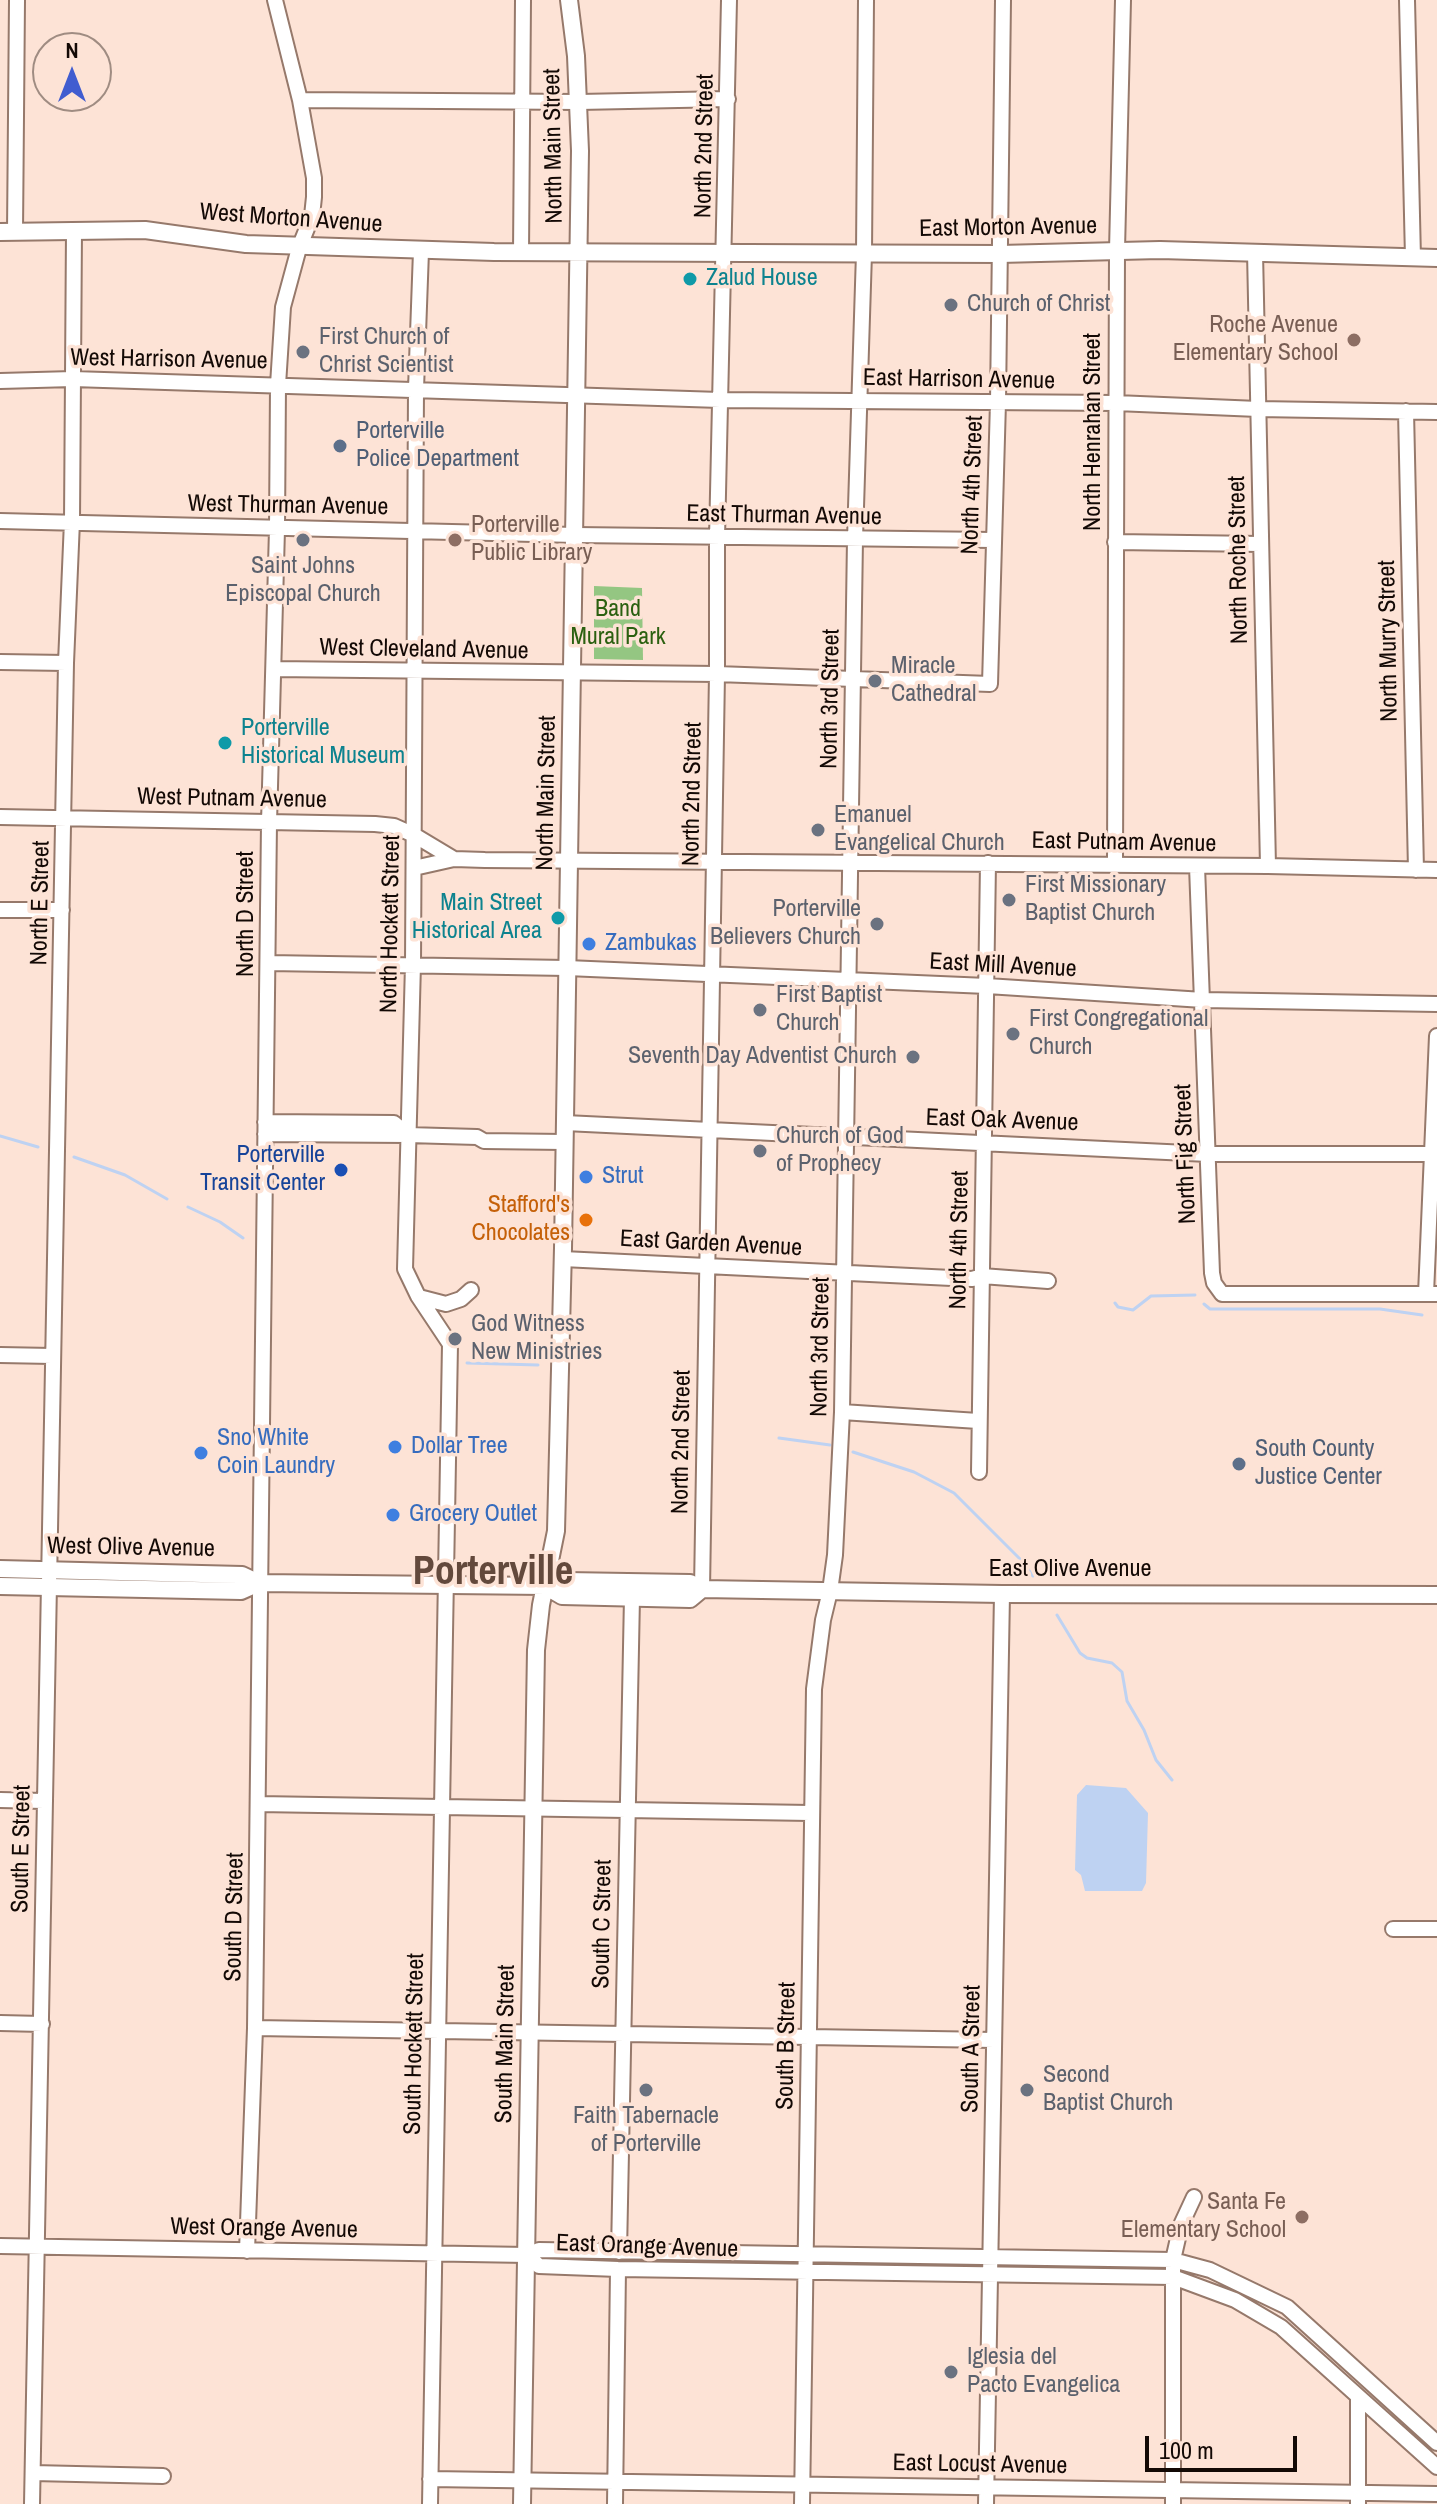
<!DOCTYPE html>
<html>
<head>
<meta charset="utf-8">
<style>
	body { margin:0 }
	#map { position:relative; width:1437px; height:2504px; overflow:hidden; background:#fde3d6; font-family:"Archivo Narrow",sans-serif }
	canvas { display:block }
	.north { position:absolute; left:32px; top:32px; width:80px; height:80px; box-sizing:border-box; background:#fde3d6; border:2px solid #9f8c82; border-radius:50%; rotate:0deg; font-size:22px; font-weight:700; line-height:32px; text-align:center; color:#130905 }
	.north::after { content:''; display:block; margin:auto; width:28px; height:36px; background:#415dd0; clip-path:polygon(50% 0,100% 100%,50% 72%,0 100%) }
	.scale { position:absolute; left:1145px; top:2436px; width:152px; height:36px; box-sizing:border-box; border:4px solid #130905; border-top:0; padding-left:10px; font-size:24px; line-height:28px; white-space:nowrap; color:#130905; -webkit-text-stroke:6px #fde3d6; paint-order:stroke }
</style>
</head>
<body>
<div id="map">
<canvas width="1437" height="2504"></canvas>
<div class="north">N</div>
<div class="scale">100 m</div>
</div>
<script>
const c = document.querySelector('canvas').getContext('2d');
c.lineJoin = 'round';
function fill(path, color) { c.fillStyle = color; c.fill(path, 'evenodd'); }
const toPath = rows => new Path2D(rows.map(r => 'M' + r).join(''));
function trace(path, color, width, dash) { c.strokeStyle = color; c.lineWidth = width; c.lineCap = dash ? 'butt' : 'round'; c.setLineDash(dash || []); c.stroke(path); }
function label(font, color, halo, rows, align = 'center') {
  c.font = font + ' "Archivo Narrow",sans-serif'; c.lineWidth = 7; c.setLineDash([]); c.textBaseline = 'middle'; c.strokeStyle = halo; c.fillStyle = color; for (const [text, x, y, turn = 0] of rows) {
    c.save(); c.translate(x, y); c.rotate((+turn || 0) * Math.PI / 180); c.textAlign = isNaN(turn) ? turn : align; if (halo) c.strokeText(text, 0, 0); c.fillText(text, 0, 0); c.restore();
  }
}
fill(toPath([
	[594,586,642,588,643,660,594,659]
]), '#94c682');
fill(toPath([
	[1086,1785,1126,1788,1148,1813,1146,1883,1142,1891,1085,1891,1081,1875,1075,1870,1077,1795]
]), '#bed2f2');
trace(toPath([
	[0,1136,38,1147],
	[74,1157,125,1175,167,1199],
	[188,1207,220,1222,243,1238],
	[1115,1303,1118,1307,1133,1310,1151,1296,1195,1295],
	[1204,1304,1210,1309,1380,1309,1422,1315],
	[467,1363,538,1365],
	[779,1438,830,1445],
	[853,1452,914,1472,954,1493,1020,1559,1033,1576],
	[1057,1615,1080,1653,1087,1658,1112,1663,1122,1672,1127,1701,1144,1730,1156,1760,1172,1780]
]), '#bed2f2', 3);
const minor = toPath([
	[1407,0,1413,258],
	[300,100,579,102,728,99],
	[15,232,17,0],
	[421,251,416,389,413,964,405,1269,418,1296,450,1344,430,2504],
	[1255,252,1268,866],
	[521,253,523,0],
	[0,381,73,379,720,400,1116,403,1258,409,1437,412],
	[1406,411,1416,870],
	[0,521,575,535,993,540],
	[1115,542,1261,544],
	[0,662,66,663],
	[274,669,717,674,990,684,998,402,1003,0],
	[0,817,375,824,394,826,414,835,454,859,485,860,1268,866,1437,870],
	[1115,865,1117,250,1123,0],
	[1197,866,1212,1273,1214,1283,1222,1294,1437,1294],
	[414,868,454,859],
	[0,910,62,910],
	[269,963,567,968,987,986,1203,1000,1437,1004],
	[265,1122,394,1123,408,1135],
	[565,1123,1208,1154,1437,1154],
	[265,1134,408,1135,477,1137,484,1141,564,1142],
	[563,1259,972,1279,982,1276,1048,1281],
	[1426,1294,1437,1036],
	[419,1297,446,1304,461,1299,471,1290],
	[0,1355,52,1356],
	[842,1412,978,1421],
	[979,1472,988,863],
	[702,1589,717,674,717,538,729,0],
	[0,1800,44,1801],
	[258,1804,810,1813],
	[1393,1929,1437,1929],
	[0,2023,42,2024],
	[255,2028,994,2040],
	[0,2246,527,2255,539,2250,1173,2260,1210,2270,1287,2307,1437,2443],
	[247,2251,255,2028,269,823,277,529,278,385,283,307,299,248,312,216,314,197,314,178,300,100,275,0],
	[619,2252,632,1597],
	[527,2255,539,2266,618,2269,1173,2277,1235,2300,1281,2327,1437,2467],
	[33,2473,163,2476],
	[430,2479,1437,2494],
	[32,2504,66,663,72,521,74,230],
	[615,2504,618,2269],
	[802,2504,814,1689,823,1620,830,1591,835,1555,842,1412,855,539,864,253,866,0],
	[986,2504,1002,1594],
	[1173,2504,1173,2260,1181,2225,1194,2197],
	[1358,2504,1358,2399]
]);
const major = toPath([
	[0,232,145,230,246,244,494,252,1000,254,1160,250,1437,258],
	[0,1569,242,1575,259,1583],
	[0,1586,241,1591,259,1583,545,1586,566,1581,690,1583,702,1589,1002,1594,1437,1595],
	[545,1586,562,1596,690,1599,702,1589],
	[522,2504,536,1650,541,1605,556,1531,563,1248,580,151,576,56,569,0]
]);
trace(minor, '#96796b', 18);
trace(major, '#96796b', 20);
trace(minor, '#fff', 14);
trace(major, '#fff', 16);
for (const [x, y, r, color] of [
	[690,279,8,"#0f9aa8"],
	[951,305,8,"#6b7280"],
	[1354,340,8,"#8d6e63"],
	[303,352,8,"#6b7280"],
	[340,446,8,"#5c6f8a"],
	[303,540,8,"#6b7280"],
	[455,540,8,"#8d6e63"],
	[875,681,8,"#6b7280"],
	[225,743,8,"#0f9aa8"],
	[818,830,8,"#6b7280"],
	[1009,900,8,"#6b7280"],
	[558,918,8,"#0f9aa8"],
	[877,924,8,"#6b7280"],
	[589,944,8,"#3f7fe0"],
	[760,1010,8,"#6b7280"],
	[1013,1034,8,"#6b7280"],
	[913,1057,8,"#6b7280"],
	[760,1151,8,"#6b7280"],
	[341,1170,8,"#1a4fb4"],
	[586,1177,8,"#3f7fe0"],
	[586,1220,8,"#e8710a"],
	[455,1339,8,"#6b7280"],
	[395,1447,8,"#3f7fe0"],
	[201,1453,8,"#3f7fe0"],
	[1239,1464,8,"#5c6f8a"],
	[393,1515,8,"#3f7fe0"],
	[646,2090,8,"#6b7280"],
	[1027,2090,8,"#6b7280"],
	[1302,2217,8,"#8d6e63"],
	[951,2372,8,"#6b7280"]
]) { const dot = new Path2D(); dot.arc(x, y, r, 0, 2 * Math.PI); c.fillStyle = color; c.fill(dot); trace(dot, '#fde3d6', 3); }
label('24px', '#130905', '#fde3d6', [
	["North Main Street",554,146,-91],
	["North 2nd Street",705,146,-89],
	["West Morton Avenue",291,219,4],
	["East Morton Avenue",1008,228,-1],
	["West Harrison Avenue",169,360,1],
	["East Harrison Avenue",959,380,1],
	["North Henrahan Street",1094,432,-90],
	["North 4th Street",973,485,-88],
	["West Thurman Avenue",288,506,1],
	["East Thurman Avenue",784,516,1],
	["North Roche Street",1239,560,-91],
	["North Murry Street",1389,641,-91],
	["West Cleveland Avenue",424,650,1],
	["North 3rd Street",831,699,-89],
	["North Main Street",547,793,-89],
	["North 2nd Street",693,794,-89],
	["West Putnam Avenue",232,799,1],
	["East Putnam Avenue",1124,843,1],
	["North E Street",41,903,-89],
	["North D Street",247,914,-90],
	["North Hockett Street",391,924,-89],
	["East Mill Avenue",1003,966,3],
	["East Oak Avenue",1002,1121,2],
	["North Fig Street",1186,1154,-92],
	["North 4th Street",960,1240,-89],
	["East Garden Avenue",711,1244,3],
	["North 3rd Street",821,1347,-89],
	["North 2nd Street",682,1442,-89],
	["West Olive Avenue",131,1548,1],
	["East Olive Avenue",1070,1570],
	["South E Street",22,1849,-89],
	["South D Street",235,1917,-89],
	["South C Street",603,1924,-89],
	["South Hockett Street",415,2044,-89],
	["South Main Street",506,2044,-89],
	["South B Street",787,2046,-89],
	["South A Street",972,2049,-89],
	["West Orange Avenue",264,2229,1],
	["East Orange Avenue",647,2247,2],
	["East Locust Avenue",980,2465,1]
]);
label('24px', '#0d838f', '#fde3d6', [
	["Zalud House",706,279],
	["Porterville",241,729],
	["Historical Museum",241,757],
	["Main Street",542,904,"right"],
	["Historical Area",542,932,"right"]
], 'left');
label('24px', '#5b616d', '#fde3d6', [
	["Church of Christ",967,305],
	["First Church of",319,338],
	["Christ Scientist",319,366],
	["Saint Johns",303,567,"center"],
	["Episcopal Church",303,595,"center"],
	["Miracle",891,667],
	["Cathedral",891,695],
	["Emanuel",834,816],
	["Evangelical Church",834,844],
	["First Missionary",1025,886],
	["Baptist Church",1025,914],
	["Porterville",861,910,"right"],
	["Believers Church",861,938,"right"],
	["First Baptist",776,996],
	["Church",776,1024],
	["First Congregational",1029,1020],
	["Church",1029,1048],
	["Seventh Day Adventist Church",897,1057,"right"],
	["Church of God",776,1137],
	["of Prophecy",776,1165],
	["God Witness",471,1325],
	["New Ministries",471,1353],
	["Second",1043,2076],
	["Baptist Church",1043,2104],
	["Faith Tabernacle",646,2117,"center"],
	["of Porterville",646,2145,"center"],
	["Iglesia del",967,2358],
	["Pacto Evangelica",967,2386]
], 'left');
label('24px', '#785e54', '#fde3d6', [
	["Roche Avenue",1338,326],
	["Elementary School",1338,354],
	["Porterville",471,526,"left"],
	["Public Library",471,554,"left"],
	["Santa Fe",1286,2203],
	["Elementary School",1286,2231]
], 'right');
label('24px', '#4e5e75', '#fde3d6', [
	["Porterville",356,432],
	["Police Department",356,460],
	["South County",1255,1450],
	["Justice Center",1255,1478]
], 'left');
label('24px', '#2b6010', '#fde3d6', [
	["Band",618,610],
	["Mural Park",618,638]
]);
label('24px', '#366cbe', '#fde3d6', [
	["Zambukas",605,944],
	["Strut",602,1177],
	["Sno White",217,1439],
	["Coin Laundry",217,1467],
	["Dollar Tree",411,1447],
	["Grocery Outlet",409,1515]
], 'left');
label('24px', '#164399', '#fde3d6', [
	["Porterville",325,1156],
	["Transit Center",325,1184]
], 'right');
label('24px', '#c56008', '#fde3d6', [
	["Stafford's",570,1206],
	["Chocolates",570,1234]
], 'right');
label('bold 40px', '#63493c', '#fde3d6', [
	["Porterville",493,1573]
]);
</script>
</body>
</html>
